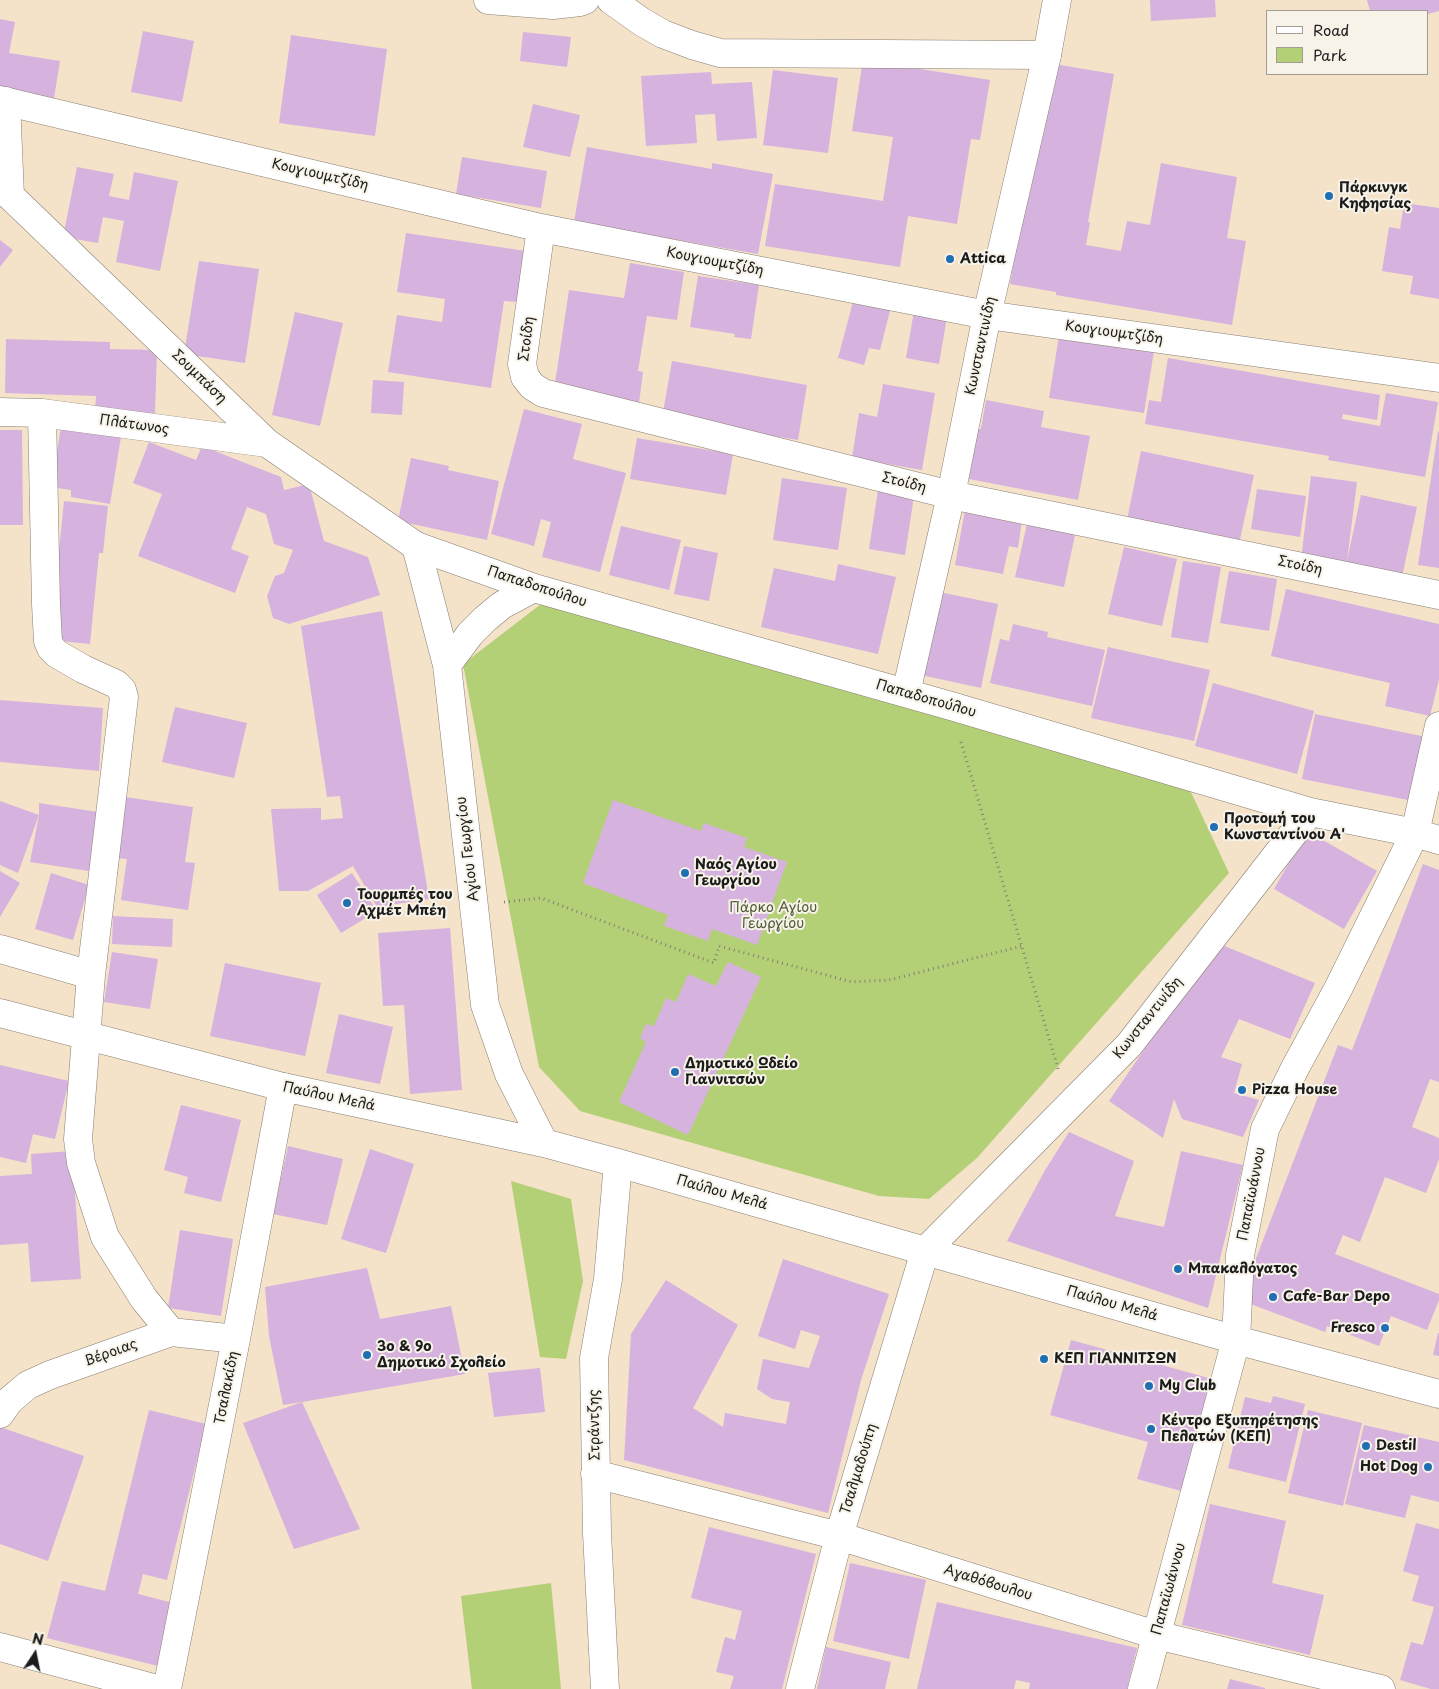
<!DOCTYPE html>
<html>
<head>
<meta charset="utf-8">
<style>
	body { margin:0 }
	#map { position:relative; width:1439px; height:1689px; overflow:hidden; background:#f4e2c9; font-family:"Playpen Sans",sans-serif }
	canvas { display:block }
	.legend { position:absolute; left:1266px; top:10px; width:162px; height:65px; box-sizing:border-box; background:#f7f3e8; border:1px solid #9f9d96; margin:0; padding:6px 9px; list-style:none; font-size:15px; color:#1c1c1c }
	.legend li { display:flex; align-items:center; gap:10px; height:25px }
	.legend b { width:25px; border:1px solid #9f9d96 }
	.north { position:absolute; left:10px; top:1629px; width:50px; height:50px; -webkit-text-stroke:4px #f7f3e8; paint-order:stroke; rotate:11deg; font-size:14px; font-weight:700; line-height:20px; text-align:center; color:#1c1c1c }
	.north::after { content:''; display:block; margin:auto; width:18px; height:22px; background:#1c1c1c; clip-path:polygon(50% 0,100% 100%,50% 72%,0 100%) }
</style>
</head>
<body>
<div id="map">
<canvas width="1439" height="1689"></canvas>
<ul class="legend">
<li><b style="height:6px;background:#fff"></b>Road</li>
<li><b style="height:14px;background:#b3d076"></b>Park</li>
</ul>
<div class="north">N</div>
</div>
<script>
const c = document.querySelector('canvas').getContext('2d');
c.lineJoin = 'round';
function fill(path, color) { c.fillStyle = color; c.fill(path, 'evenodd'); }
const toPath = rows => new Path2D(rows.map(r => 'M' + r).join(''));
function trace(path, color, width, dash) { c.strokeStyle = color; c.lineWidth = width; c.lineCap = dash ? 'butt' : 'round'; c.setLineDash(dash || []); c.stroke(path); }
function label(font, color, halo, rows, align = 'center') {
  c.font = font + ' "Playpen Sans",sans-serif'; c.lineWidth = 4; c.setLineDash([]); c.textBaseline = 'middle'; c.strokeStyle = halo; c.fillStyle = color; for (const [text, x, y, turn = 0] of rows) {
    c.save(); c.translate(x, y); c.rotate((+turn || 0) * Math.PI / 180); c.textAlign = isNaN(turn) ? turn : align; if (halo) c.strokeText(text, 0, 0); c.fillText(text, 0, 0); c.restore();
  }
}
fill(toPath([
	[545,601,1189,788,1229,873,977,1158,929,1199,879,1196,580,1111,539,1067,463,664],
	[511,1181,571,1199,583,1281,566,1359,540,1357],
	[551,1583,561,1689,472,1689,461,1596]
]), '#b3d076');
fill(toPath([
	[1150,0,1215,0,1216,17,1151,21],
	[1367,0,1439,0,1439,11,1428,14,1428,11,1370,11],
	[0,19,15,22,9,53,60,61,54,98,0,89],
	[143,31,194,41,182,102,131,92],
	[523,32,571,37,567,67,520,61],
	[291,35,387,49,375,136,279,123],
	[863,60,990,80,980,140,971,139,957,224,908,216,900,267,765,246,775,184,883,201,893,137,852,131],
	[1048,63,1114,74,1088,222,1090,222,1086,245,1121,251,1127,221,1150,225,1161,163,1237,177,1227,238,1246,241,1232,325,1056,295,1056,292,1010,284],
	[773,70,838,78,828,153,763,145],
	[711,72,712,84,752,82,757,138,717,141,715,114,695,115,697,143,646,146,641,76],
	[533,104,580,115,570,157,523,147],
	[587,147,712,169,712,163,773,174,758,254,574,222],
	[462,157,547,171,541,208,456,194],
	[77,167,114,174,109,196,129,200,134,172,178,181,160,271,116,262,124,221,103,217,98,243,63,237],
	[1404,203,1439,208,1439,299,1410,294,1413,276,1382,271,1389,227,1400,229],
	[406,233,526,251,518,302,504,301,491,388,388,372,397,315,442,322,445,299,397,292],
	[0,240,13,250,0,267],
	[199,261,259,269,245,363,184,354],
	[630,263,684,272,677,320,647,316,638,371,643,372,639,403,554,390,569,290,624,298],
	[698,276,759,285,751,339,734,337,735,334,690,327],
	[854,298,891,307,880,350,869,348,864,365,838,358],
	[914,311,947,317,939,364,906,358],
	[295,312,343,323,320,426,272,415],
	[1059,336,1154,351,1144,413,1049,398],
	[6,339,110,342,110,349,157,350,155,413,95,412,96,396,5,393],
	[1168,358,1380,395,1377,420,1343,414,1342,419,1380,426,1386,393,1438,402,1425,477,1328,460,1329,456,1145,424,1149,400,1161,402],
	[672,361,807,385,798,440,662,418],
	[373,380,404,382,402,415,371,413],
	[883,384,935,393,922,470,852,458,859,413,877,417],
	[986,400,1044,411,1041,427,1090,436,1078,500,969,479,978,429,981,429],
	[524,409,582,424,573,459,626,473,600,572,542,557,551,522,541,519,534,546,491,534],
	[61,427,121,437,110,504,71,497,71,490,51,487],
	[0,430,22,430,23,525,0,525],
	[1438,431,1439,432,1439,568,1418,565],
	[637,438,733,454,726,495,630,479],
	[149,442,196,460,202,446,281,477,284,490,309,484,324,541,368,557,380,595,289,624,273,618,267,596,275,576,284,573,293,550,274,544,266,514,247,507,231,549,249,556,235,593,138,556,162,494,133,483],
	[1141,451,1254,475,1239,544,1127,520],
	[411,458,449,466,448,470,499,481,487,540,398,521],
	[1311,476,1357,482,1347,561,1361,495,1417,507,1402,577,1301,560],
	[782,478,847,488,838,550,773,540],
	[1257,489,1306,496,1300,537,1251,529],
	[878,490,914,496,905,555,869,549],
	[64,501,108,506,103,553,99,553,90,644,50,640],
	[965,510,1022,520,1018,548,1009,546,1003,574,955,565],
	[1027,524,1075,535,1064,587,1015,577],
	[621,526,681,540,669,590,609,575],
	[684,546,718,553,709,601,674,594],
	[1124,547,1177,559,1162,626,1108,614],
	[1183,561,1221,567,1208,643,1171,637],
	[838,564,896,577,878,654,761,627,774,568,835,581],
	[1229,571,1277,579,1269,631,1220,623],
	[1286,589,1439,624,1439,679,1430,716,1385,706,1390,683,1271,656],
	[939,592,998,604,981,688,921,675],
	[382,611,429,899,377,907,353,866,308,891,279,891,271,809,321,808,321,820,343,818,340,796,327,797,301,626],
	[1013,624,1048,632,1047,637,1105,650,1092,706,990,683,1000,639,1009,641],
	[1108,647,1210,670,1194,741,1091,718],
	[1213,683,1314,711,1297,774,1195,746],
	[0,700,103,708,99,771,0,762],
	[175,707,247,723,234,778,162,762],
	[1315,714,1426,737,1413,801,1302,779],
	[125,797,193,807,185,862,195,863,188,910,121,900,127,859,115,858],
	[613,800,701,831,704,823,747,838,744,847,787,862,757,945,712,929,708,941,664,926,668,915,583,883],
	[0,801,39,815,18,873,0,865],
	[39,803,98,812,89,871,30,862,39,815],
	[1307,831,1377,871,1344,929,1274,889],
	[1423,864,1439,870,1439,1082,1430,1079,1412,1127,1439,1138,1439,1159,1426,1193,1385,1177,1360,1242,1343,1235,1335,1254,1439,1294,1439,1300,1427,1330,1391,1316,1379,1346,1327,1326,1325,1332,1240,1300,1338,1045,1352,1050],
	[0,871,20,883,0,917],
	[51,873,89,885,73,940,35,929],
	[352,873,377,911,341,933,317,895],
	[113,916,173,919,172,947,112,944],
	[450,928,462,1090,410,1094,404,1005,383,1006,378,933],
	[1217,943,1315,983,1290,1039,1239,1019,1221,1057,1242,1064,1234,1093,1259,1100,1243,1137,1182,1119,1174,1099,1163,1138,1109,1101],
	[112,952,158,959,150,1009,104,1002],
	[728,962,761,977,688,1135,619,1102,646,1042,640,1038,646,1024,654,1026,666,998,676,1002,688,974,716,986],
	[225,963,321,983,305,1056,210,1036],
	[339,1014,393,1027,380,1084,326,1073],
	[0,1065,69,1081,55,1139,33,1134,26,1163,0,1157],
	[181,1105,241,1120,221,1202,184,1193,188,1177,164,1170],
	[1069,1132,1134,1161,1115,1216,1164,1227,1181,1151,1243,1165,1208,1308,1007,1241,1044,1172],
	[288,1146,343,1159,327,1225,273,1214],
	[370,1149,414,1164,386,1253,341,1239],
	[72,1151,81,1279,31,1282,28,1243,0,1245,0,1176,32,1174,31,1154],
	[180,1230,233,1239,221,1316,168,1308],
	[783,1259,889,1294,861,1380,828,1513,624,1460,631,1334,666,1280,738,1325,693,1408,723,1427,725,1413,786,1424,790,1402,772,1399,757,1389,763,1359,809,1368,820,1336,801,1330,795,1349,758,1336],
	[367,1268,380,1319,451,1306,465,1374,302,1402,360,1529,294,1549,243,1423,302,1402,283,1405,269,1336,265,1287],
	[1438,1333,1439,1333,1439,1356,1433,1355],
	[1071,1340,1216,1380,1185,1492,1137,1479,1148,1442,1050,1415],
	[540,1368,545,1412,494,1417,488,1373],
	[1273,1396,1305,1404,1286,1482,1228,1468,1245,1397,1271,1403],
	[149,1410,206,1424,167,1580,143,1574,138,1594,173,1603,158,1666,47,1638,62,1581,105,1591],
	[1308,1410,1362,1423,1343,1506,1288,1493],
	[1364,1425,1439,1442,1439,1502,1411,1495,1405,1518,1345,1504],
	[0,1427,84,1456,48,1561,0,1544],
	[1210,1504,1286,1521,1272,1583,1324,1595,1310,1655,1182,1625],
	[1416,1523,1439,1529,1439,1689,1431,1689,1400,1680,1411,1642,1423,1645,1434,1607,1412,1601,1419,1576,1403,1571],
	[709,1527,816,1554,782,1689,730,1689,734,1676,716,1672,725,1637,735,1640,742,1611,691,1598],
	[850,1563,926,1580,909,1659,833,1641],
	[937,1602,1137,1648,1127,1689,1029,1689,1030,1683,1016,1680,1014,1689,917,1689],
	[826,1647,891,1662,885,1689,817,1689],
	[1230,1679,1265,1688,1265,1689,1227,1689]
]), '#d6b2df');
const minor = toPath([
	[488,0,553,5,580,2,585,0],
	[611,0,642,22,663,34,692,45,720,53,1047,55],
	[0,100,541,228,987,315,1439,378],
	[6,101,10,196],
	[0,186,267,443,416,546],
	[541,228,522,364,525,377,532,386,543,393,951,495,1439,595],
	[0,412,42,413,267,443],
	[42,413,46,604,48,641,51,648,57,654,83,669,116,684,122,690,124,697,91,975,78,1139,81,1163,105,1237,144,1299,171,1332],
	[0,949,91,975],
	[0,1414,9,1401,28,1385,50,1375,171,1332,236,1339],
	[595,1474,839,1536,1156,1635,1381,1689],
	[0,1647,157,1689],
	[167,1689,236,1339,283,1087],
	[800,1689,839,1536,925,1251],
	[1142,1689,1236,1340,1240,1255,1265,1129,1295,1068,1338,989,1415,833,1439,726]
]);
const tertiary = toPath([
	[416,546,534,588,951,706,1310,812,1415,833,1439,840],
	[416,546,447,665,485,1005,509,1074,544,1143],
	[447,665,470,634,485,619,502,605,534,588],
	[906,693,951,495,987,315,1047,55,1057,0],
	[0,1013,283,1087,544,1143,618,1163,1236,1340,1439,1394],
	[925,1251,1129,1045,1310,812],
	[605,1689,597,1533,594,1358,608,1279,618,1163]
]);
trace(minor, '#887f72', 29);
trace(tertiary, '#887f72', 29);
trace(toPath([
	[961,742,1059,1072],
	[504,902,541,898,714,963,719,946,852,982,889,980,1022,946]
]), '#887f72', 3, [1, 4]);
trace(minor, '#fff', 28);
trace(tertiary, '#fff', 28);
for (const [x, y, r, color] of [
	[1329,196,5,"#1f6fb2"],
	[950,259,5,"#1f6fb2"],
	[1214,827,5,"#1f6fb2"],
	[685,873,5,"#1f6fb2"],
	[347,903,5,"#1f6fb2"],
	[675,1072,5,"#1f6fb2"],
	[1242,1090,5,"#1f6fb2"],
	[1178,1269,5,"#1f6fb2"],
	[1273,1297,5,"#1f6fb2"],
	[1385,1328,5,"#1f6fb2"],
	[367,1355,5,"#1f6fb2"],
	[1044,1359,5,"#1f6fb2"],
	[1149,1386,5,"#1f6fb2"],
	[1151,1429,5,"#1f6fb2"],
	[1366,1446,5,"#1f6fb2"],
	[1428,1467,5,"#1f6fb2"]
]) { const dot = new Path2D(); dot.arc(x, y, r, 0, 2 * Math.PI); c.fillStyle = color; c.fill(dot); trace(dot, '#f7f3e8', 2); }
label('14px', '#1c1c1c', '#f7f3e8', [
	["Κουγιουμτζίδη",320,175,13],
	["Κουγιουμτζίδη",715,262,11],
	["Κουγιουμτζίδη",1114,333,8],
	["Στοίδη",527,339,-83],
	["Κωνσταντινίδη",981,346,-78],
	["Σουμπάση",199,377,44],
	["Πλάτωνος",134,425,8],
	["Στοίδη",904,483,14],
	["Στοίδη",1300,566,12],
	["Παπαδοπούλου",537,587,18],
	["Παπαδοπούλου",926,699,16],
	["Αγίου Γεωργίου",468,849,-97],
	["Κωνσταντινίδη",1148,1018,-51],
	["Παύλου Μελά",329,1097,12],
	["Παύλου Μελά",722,1193,16],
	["Παπαϊωάννου",1252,1194,-79],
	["Παύλου Μελά",1112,1304,16],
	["Βέροιας",111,1353,-20],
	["Τσαλακίδη",227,1388,-79],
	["Στράντζης",595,1425,-91],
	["Τσαλμαδούπη",859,1469,-73],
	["Αγαθόβουλου",988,1583,17],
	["Παπαϊωάννου",1169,1589,-75]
]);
label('bold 14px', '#1c1c1c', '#f7f3e8', [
	["Πάρκινγκ",1339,188],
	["Κηφησίας",1339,204],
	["Attica",960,259],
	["Προτομή του",1224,819],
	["Κωνσταντίνου Α'",1224,835],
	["Ναός Αγίου",695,865],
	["Γεωργίου",695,881],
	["Τουρμπές του",357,895],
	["Αχμέτ Μπέη",357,911],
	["Δημοτικό Ωδείο",685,1064],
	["Γιαννιτσών",685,1080],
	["Pizza House",1252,1090],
	["Μπακαλόγατος",1188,1269],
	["Cafe-Bar Depo",1283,1297],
	["Fresco",1375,1328,"right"],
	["3ο & 9ο",377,1347],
	["Δημοτικό Σχολείο",377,1363],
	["ΚΕΠ ΓΙΑΝΝΙΤΣΩΝ",1054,1359],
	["My Club",1159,1386],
	["Κέντρο Εξυπηρέτησης",1161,1421],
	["Πελατών (ΚΕΠ)",1161,1437],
	["Destil",1376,1446],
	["Hot Dog",1418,1467,"right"]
], 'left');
label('14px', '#515b3c', '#f7f3e8', [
	["Πάρκο Αγίου",773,908],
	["Γεωργίου",773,924]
]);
</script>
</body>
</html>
